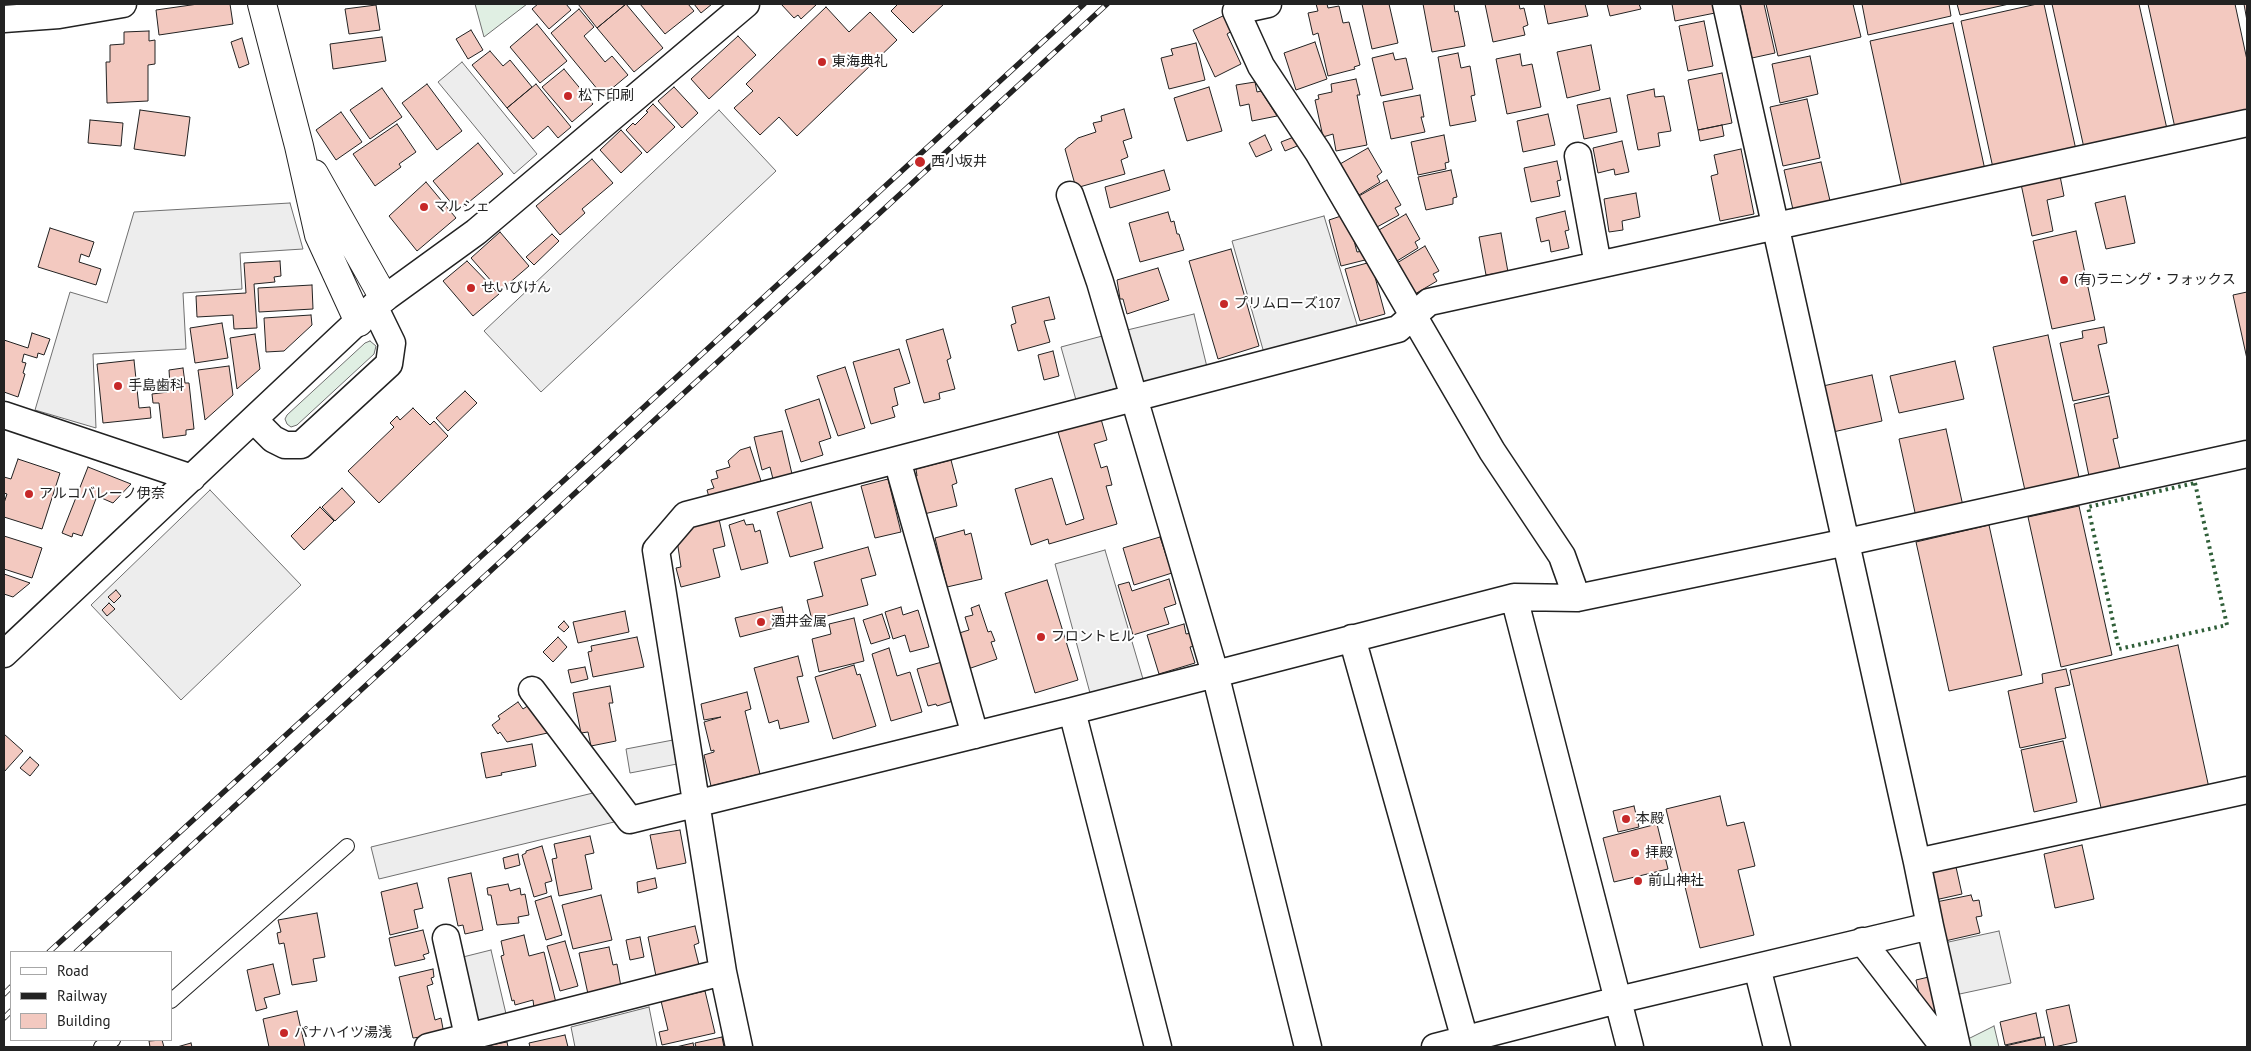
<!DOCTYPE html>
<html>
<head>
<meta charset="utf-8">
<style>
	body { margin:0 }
	#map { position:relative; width:2251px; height:1051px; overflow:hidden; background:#fff; font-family:"PT Sans",sans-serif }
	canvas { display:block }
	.frame { position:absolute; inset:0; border:5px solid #222; pointer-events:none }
	.legend { position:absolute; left:10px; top:951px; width:162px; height:90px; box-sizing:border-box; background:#fff; border:1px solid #a7a7a7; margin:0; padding:6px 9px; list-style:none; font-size:15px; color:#222 }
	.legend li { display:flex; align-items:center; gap:10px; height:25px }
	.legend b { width:25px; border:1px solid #a7a7a7 }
</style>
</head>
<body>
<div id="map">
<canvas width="2251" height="1051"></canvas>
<div class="frame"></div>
<ul class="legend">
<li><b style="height:6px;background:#fff"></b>Road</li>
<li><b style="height:6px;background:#222"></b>Railway</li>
<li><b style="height:14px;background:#f3c9c0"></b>Building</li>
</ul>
</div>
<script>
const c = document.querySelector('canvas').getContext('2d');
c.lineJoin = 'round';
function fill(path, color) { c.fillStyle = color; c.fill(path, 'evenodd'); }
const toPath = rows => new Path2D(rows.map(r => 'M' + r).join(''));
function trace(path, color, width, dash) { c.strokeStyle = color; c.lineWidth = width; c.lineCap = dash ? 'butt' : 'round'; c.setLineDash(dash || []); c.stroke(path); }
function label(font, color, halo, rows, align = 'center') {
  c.font = font + ' "PT Sans","Noto Sans JP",sans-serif'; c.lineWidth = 4; c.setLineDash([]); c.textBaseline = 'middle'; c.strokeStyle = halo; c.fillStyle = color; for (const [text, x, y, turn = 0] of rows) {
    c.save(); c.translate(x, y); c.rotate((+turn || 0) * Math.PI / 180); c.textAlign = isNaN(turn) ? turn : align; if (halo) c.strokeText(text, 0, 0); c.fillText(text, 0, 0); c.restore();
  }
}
const green = toPath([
	[475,4,527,4,484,37,475,4],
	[370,341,376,346,374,354,297,425,291,427,287,424,285,419,287,415,365,343,370,341],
	[1994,1026,1999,1047,1969,1047,1968,1039,1994,1026]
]);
fill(green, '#e0efe3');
trace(green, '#6f6f6f', 1);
const parking = toPath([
	[462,62,537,154,514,174,438,82,462,62],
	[719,110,776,171,541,392,484,331,719,110],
	[290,203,303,249,240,253,242,289,183,293,186,349,93,354,96,428,35,410,70,292,107,303,134,212,290,203],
	[1324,216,1358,328,1264,353,1232,241,1324,216],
	[1194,314,1207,367,1136,385,1123,331,1194,314],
	[1106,335,1120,387,1076,400,1061,347,1106,335],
	[210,490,301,585,181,700,91,605,210,490],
	[1105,550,1143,679,1090,693,1055,564,1105,550],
	[673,740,677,764,630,773,626,749,673,740],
	[593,793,614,822,379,879,371,847,593,793],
	[1999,931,2011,983,1955,995,1944,943,1999,931],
	[491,950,507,1018,475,1025,459,958,491,950],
	[649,1007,657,1047,575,1047,571,1027,649,1007]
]);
fill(parking, '#ededed');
trace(parking, '#6f6f6f', 1);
const building = toPath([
	[198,4,230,4,233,24,159,35,156,10,198,4],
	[538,4,566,4,571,10,549,29,532,9,538,4],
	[578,4,626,4,597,28,578,4],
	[626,4,663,48,634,72,597,28,626,4],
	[640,4,688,4,694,11,665,34,640,4],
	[694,4,712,4,701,13,694,4],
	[781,4,817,4,801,19,798,15,794,18,781,4],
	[898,4,944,4,913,33,891,11,898,4],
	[1316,4,1327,4,1328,8,1339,6,1343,23,1349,22,1360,65,1354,67,1355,69,1328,76,1318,33,1313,35,1308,13,1318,11,1316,4],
	[1362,4,1389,4,1398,43,1372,49,1362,4],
	[1423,4,1454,4,1455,12,1458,11,1465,46,1432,52,1423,4],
	[1485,4,1519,4,1520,9,1524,8,1528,25,1523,27,1525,35,1493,42,1485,4],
	[1544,4,1585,4,1588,16,1548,24,1544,4],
	[1607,4,1639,4,1641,9,1610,16,1607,4],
	[1672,4,1713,4,1715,13,1675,21,1672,4],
	[1740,4,1764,4,1775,53,1752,58,1740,4],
	[1766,4,1853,4,1861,37,1778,56,1766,4],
	[1862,4,1949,4,1951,16,1868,35,1862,4],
	[1957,4,2009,4,1960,15,1957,4],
	[2037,4,2044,4,2076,150,1993,168,1961,21,2037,4],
	[2052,4,2139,4,2167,129,2084,148,2052,4],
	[2148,4,2235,4,2247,60,2247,111,2175,128,2148,4],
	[2244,4,2247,4,2247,21,2244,4],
	[376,5,380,30,349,34,345,9,376,5],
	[826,7,849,32,870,12,897,40,797,136,779,117,760,135,734,108,753,91,746,84,826,7],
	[579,9,594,27,584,36,605,62,612,56,628,75,603,96,551,33,579,9],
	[1225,15,1232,31,1227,34,1241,64,1215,77,1193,30,1225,15],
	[1704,21,1713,66,1688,71,1679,26,1704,21],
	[1953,23,1985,170,1902,188,1870,41,1953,23],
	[537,24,567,61,540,83,510,47,537,24],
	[471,30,483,50,468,59,456,39,471,30],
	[149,31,149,41,155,40,155,64,148,65,148,101,107,103,106,62,110,62,110,45,124,44,124,32,149,31],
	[738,36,756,55,709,99,691,79,738,36],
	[382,37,386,61,333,69,330,44,382,37],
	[242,38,249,64,239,68,231,42,242,38],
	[1315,42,1327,79,1296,90,1284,53,1315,42],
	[1196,43,1205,80,1169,89,1161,58,1173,55,1171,49,1196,43],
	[1591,45,1600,90,1567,98,1557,52,1591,45],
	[490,51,503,66,510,60,532,87,507,108,472,65,490,51],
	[1393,53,1395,60,1406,58,1413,89,1381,96,1372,58,1393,53],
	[1458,53,1461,68,1470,66,1475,95,1471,96,1476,121,1450,126,1438,57,1458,53],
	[1520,54,1522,66,1532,64,1541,107,1507,114,1496,59,1520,54],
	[1810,56,1818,94,1780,103,1772,64,1810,56],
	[564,69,593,104,572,122,542,87,564,69],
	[1722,73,1732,123,1698,130,1688,80,1722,73],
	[1356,79,1360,95,1357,95,1367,145,1336,151,1333,134,1323,137,1315,100,1319,99,1318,95,1332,92,1331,84,1356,79],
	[1255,82,1257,92,1261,91,1277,116,1252,121,1249,104,1240,106,1236,85,1255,82],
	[427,84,462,131,437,150,402,103,427,84],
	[536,84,571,127,558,138,548,126,533,139,507,108,536,84],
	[674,87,698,113,682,128,658,101,674,87],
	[1209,87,1222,131,1187,141,1174,98,1209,87],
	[382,88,402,117,370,139,350,110,382,88],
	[1654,89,1655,97,1664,96,1671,131,1658,133,1660,146,1638,150,1627,95,1654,89],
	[1420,95,1424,117,1421,117,1425,132,1391,139,1383,102,1420,95],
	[1610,98,1617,132,1584,139,1577,105,1610,98],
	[1807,99,1820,158,1783,166,1770,107,1807,99],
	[653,104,675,127,647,153,626,130,633,123,635,125,648,112,646,111,653,104],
	[1124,109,1132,138,1123,141,1128,157,1121,160,1125,174,1076,188,1065,149,1078,138,1096,132,1093,123,1102,121,1101,116,1124,109],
	[140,110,190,117,185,156,134,149,140,110],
	[341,112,362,142,336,160,316,130,341,112],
	[1548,114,1555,145,1523,152,1517,121,1548,114],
	[90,120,123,123,121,146,88,143,90,120],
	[397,124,416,152,399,164,401,167,375,186,353,154,397,124],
	[1722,125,1724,136,1700,141,1698,130,1722,125],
	[621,130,642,153,621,173,600,150,621,130],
	[1265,135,1272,150,1256,157,1249,143,1265,135],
	[1299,135,1302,144,1285,151,1281,142,1299,135],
	[1444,135,1449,162,1445,163,1446,169,1418,175,1411,142,1444,135],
	[1622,141,1629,172,1615,175,1614,169,1598,173,1593,148,1622,141],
	[478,143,503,174,458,211,433,181,478,143],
	[1368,148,1382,172,1377,176,1380,182,1359,195,1340,164,1368,148],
	[1741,149,1754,214,1720,221,1711,176,1718,174,1714,155,1741,149],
	[592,159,613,183,582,209,585,213,560,235,536,206,592,159],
	[1557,161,1561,180,1557,181,1560,196,1531,202,1524,168,1557,161],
	[1821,162,1831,205,1794,214,1784,170,1821,162],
	[1164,170,1170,190,1110,208,1105,187,1164,170],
	[1451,170,1457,197,1453,198,1453,204,1426,210,1418,177,1451,170],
	[2060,176,2064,196,2047,200,2053,231,2032,236,2021,184,2060,176],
	[1387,180,1401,205,1395,208,1399,215,1377,227,1359,196,1387,180],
	[426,182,456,218,417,251,389,216,426,182],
	[1636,193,1640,217,1622,221,1623,230,1609,232,1604,199,1636,193],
	[2125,196,2135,243,2106,249,2095,203,2125,196],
	[1565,211,1569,230,1565,231,1569,248,1551,252,1549,240,1541,242,1536,218,1565,211],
	[1168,212,1171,222,1174,221,1177,234,1179,234,1184,250,1140,262,1129,223,1168,212],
	[1347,214,1357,252,1363,251,1365,260,1341,266,1329,220,1347,214],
	[1406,214,1420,239,1415,242,1418,248,1397,261,1379,230,1406,214],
	[50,228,94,242,89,257,81,254,79,262,101,269,96,285,38,267,50,228],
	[2076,231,2095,320,2052,329,2033,241,2076,231],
	[500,232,529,266,500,291,471,258,500,232],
	[1501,233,1508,272,1486,275,1479,237,1501,233],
	[552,234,559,241,534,265,526,257,552,234],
	[1425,246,1439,271,1433,274,1437,281,1415,294,1397,263,1425,246],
	[1231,249,1259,346,1218,359,1189,261,1231,249],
	[280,261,281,276,274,277,275,282,254,284,257,328,234,329,233,315,197,317,196,296,246,293,244,263,280,261],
	[467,261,499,294,473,316,443,281,467,261],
	[1371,262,1385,314,1360,321,1345,269,1371,262],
	[1158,268,1169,300,1127,314,1123,299,1120,299,1117,280,1158,268],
	[312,285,313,309,259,312,258,288,312,285],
	[2247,292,2247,359,2233,295,2247,292],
	[1049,297,1055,319,1044,321,1050,342,1018,351,1011,325,1016,323,1012,307,1049,297],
	[311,315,312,325,284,351,266,352,264,318,311,315],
	[222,323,228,358,195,363,190,328,222,323],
	[2104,327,2107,343,2098,345,2109,393,2073,401,2060,343,2083,338,2082,331,2104,327],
	[943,329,951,358,947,360,955,389,939,393,940,399,924,403,906,340,943,329],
	[32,333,50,339,44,355,38,353,37,358,24,354,22,362,26,363,23,373,25,374,18,397,4,392,4,340,28,348,32,333],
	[255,334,260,369,237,389,230,338,255,334],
	[2048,335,2080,482,2026,495,1993,347,2048,335],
	[899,349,910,383,894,388,898,405,892,407,895,417,871,424,853,362,899,349],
	[1053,351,1059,376,1044,380,1038,355,1053,351],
	[134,360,139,408,150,407,151,418,103,423,97,364,134,360],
	[1955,361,1964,399,1899,413,1890,376,1955,361],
	[229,366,233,395,205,420,198,370,229,366],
	[845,367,865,428,838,436,817,376,845,367],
	[183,368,185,383,189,383,194,429,186,430,186,435,163,438,159,403,153,403,152,394,168,392,167,385,170,385,169,370,183,368],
	[1872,375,1882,421,1833,432,1823,386,1872,375],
	[465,391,477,403,448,431,436,418,465,391],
	[2109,396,2118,438,2113,439,2120,469,2089,476,2074,404,2109,396],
	[819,399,831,438,819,442,823,455,801,462,785,410,819,399],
	[413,408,430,425,434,421,448,436,379,503,348,471,394,427,390,423,397,416,400,420,413,408],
	[1101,419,1107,440,1094,444,1101,468,1107,466,1112,485,1106,486,1117,524,1049,544,1048,539,1031,545,1015,489,1052,478,1066,525,1084,519,1058,432,1101,419],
	[1946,429,1963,506,1916,517,1899,439,1946,429],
	[782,431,792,474,773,479,770,467,762,470,754,437,782,431],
	[750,447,761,481,709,497,707,490,714,488,711,480,718,478,716,471,730,467,728,461,740,450,750,447],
	[18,459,60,473,42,529,4,517,4,503,7,494,4,493,4,477,11,479,18,459],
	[951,460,957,483,952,485,957,506,924,514,914,476,917,476,916,469,951,460],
	[88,467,131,484,113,503,97,496,82,536,73,533,72,537,62,533,88,467],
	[888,479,901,532,875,538,861,486,888,479],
	[342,488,355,502,335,521,322,507,342,488],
	[811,502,823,548,790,557,777,512,811,502],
	[2079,506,2112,655,2061,667,2028,517,2079,506],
	[320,507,334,521,304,550,291,536,320,507],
	[719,519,725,546,713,549,720,577,681,587,676,568,681,567,677,540,686,527,719,519],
	[744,520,746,525,753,524,755,532,760,530,768,563,741,570,729,525,744,520],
	[1989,525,2022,675,1949,691,1916,542,1989,525],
	[964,530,965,535,971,533,982,579,947,587,935,538,964,530],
	[4,536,42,548,32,578,4,569,4,536],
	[1160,537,1172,573,1134,585,1123,548,1160,537],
	[868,547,876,575,861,579,868,605,812,620,807,600,823,596,814,562,868,547],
	[4,574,30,583,13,597,4,594,4,574],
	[1169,579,1176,604,1164,608,1169,624,1133,635,1118,585,1129,582,1132,591,1169,579],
	[1047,580,1078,680,1035,693,1005,593,1047,580],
	[116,590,121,596,114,603,108,597,116,590],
	[109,603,115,609,107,616,102,610,109,603],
	[979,605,988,632,991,631,995,641,991,642,997,659,968,669,956,634,969,630,965,617,973,615,971,608,979,605],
	[782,607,786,625,740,637,735,618,782,607],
	[901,607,903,615,918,610,929,647,910,652,905,635,893,639,885,612,901,607],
	[625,611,629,632,578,643,573,622,625,611],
	[882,614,890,638,871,644,863,620,882,614],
	[854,618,864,661,819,672,812,639,831,634,829,624,854,618],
	[564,621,569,627,564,632,558,627,564,621],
	[1184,624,1186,634,1191,633,1195,646,1190,647,1195,663,1159,674,1147,635,1184,624],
	[558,637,567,647,553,662,543,652,558,637],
	[637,637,644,667,593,677,588,652,592,651,591,646,637,637],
	[2178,645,2209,788,2102,812,2070,670,2178,645],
	[889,648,897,676,910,672,922,712,891,721,872,654,889,648],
	[798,656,803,676,797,677,809,722,780,729,778,720,769,723,754,668,798,656],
	[942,662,953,701,937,706,936,704,928,706,917,669,942,662],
	[854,665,857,675,860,674,876,726,833,739,815,677,854,665],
	[585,667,588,679,571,683,568,670,585,667],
	[2066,669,2070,685,2055,688,2066,738,2020,748,2008,691,2043,683,2042,674,2066,669],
	[610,686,613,703,609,703,616,741,591,746,588,732,581,733,573,693,610,686],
	[747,692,751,709,745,711,760,774,711,786,704,755,714,752,714,750,711,751,704,722,721,717,704,720,701,704,747,692],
	[518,702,523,709,532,703,552,732,507,742,500,732,498,734,492,725,500,719,498,716,518,702],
	[4,734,23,751,4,772,4,734],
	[2063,741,2077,802,2034,812,2021,750,2063,741],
	[532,744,536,766,501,773,502,775,486,778,481,753,532,744],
	[30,757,39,765,30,776,20,768,30,757],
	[1720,796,1727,826,1744,822,1755,866,1738,870,1754,935,1700,948,1666,809,1720,796],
	[1634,806,1639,827,1618,832,1613,811,1634,806],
	[1657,824,1668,869,1614,882,1603,838,1657,824],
	[680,830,686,863,657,869,650,835,680,830],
	[590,836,594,853,585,855,592,889,559,896,552,859,557,858,554,844,590,836],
	[2082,845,2094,899,2055,908,2044,854,2082,845],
	[542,846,552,881,545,883,547,893,534,897,522,855,526,853,526,851,542,846],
	[518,854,520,865,505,869,503,858,518,854],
	[1956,867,1962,894,1935,900,1929,873,1956,867],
	[471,873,483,930,465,934,463,925,458,926,448,878,471,873],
	[655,878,657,888,638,893,637,882,655,878],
	[417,883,423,908,414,910,418,928,390,935,381,892,417,883],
	[508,884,510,891,520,888,521,895,525,894,529,915,518,917,519,923,497,925,491,895,488,895,487,888,508,884],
	[601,895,612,940,573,949,562,905,601,895],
	[1971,895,1973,901,1979,900,1982,916,1976,917,1980,933,1945,941,1936,902,1971,895],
	[551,896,562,935,546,940,535,901,551,896],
	[317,913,325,957,313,959,317,981,292,985,284,943,279,944,277,933,281,932,278,920,317,913],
	[695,926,699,943,694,945,699,965,657,981,648,937,695,926],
	[423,930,429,953,423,955,425,959,395,966,389,938,423,930],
	[524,935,529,956,544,952,556,1003,534,1008,533,1000,515,1005,514,1000,512,1001,501,956,504,955,501,941,524,935],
	[640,937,644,957,630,960,626,940,640,937],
	[565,941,578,986,560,991,547,946,565,941],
	[609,947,613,965,617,964,621,987,588,994,579,953,609,947],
	[273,964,280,994,264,998,267,1008,256,1011,247,970,273,964],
	[433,969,434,977,431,978,433,984,427,986,435,1020,441,1018,444,1034,413,1038,399,977,433,969],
	[1937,975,1945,1012,1929,1016,1922,1007,1916,980,1937,975],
	[705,991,715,1033,662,1045,659,1032,668,1030,661,1001,705,991],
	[2069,1005,2077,1042,2054,1047,2046,1010,2069,1005],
	[297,1011,305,1047,269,1047,263,1019,297,1011],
	[2036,1013,2041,1037,2005,1045,2000,1022,2036,1013],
	[565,1035,568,1047,530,1047,529,1043,565,1035],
	[722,1037,724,1047,696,1047,695,1043,722,1037],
	[2044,1037,2046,1047,2005,1047,2005,1046,2044,1037],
	[162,1040,164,1047,150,1047,149,1041,162,1040],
	[507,1042,508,1047,491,1047,491,1045,507,1042],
	[191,1043,192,1047,177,1047,191,1043],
	[693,1043,694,1047,676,1047,693,1043]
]);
fill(building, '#f3c9c0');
trace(building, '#222', 1);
const lane = toPath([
	[171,1001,347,846],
	[101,1047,113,1040]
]);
const street = toPath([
	[1268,4,1236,11,1261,66,1318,152,1492,451,1562,556,1577,598],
	[1726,4,1917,862],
	[4,19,59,15,123,4],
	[1578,156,1598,265],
	[1070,195,1100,282,1215,673,1308,1047],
	[4,415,192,478],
	[254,420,273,439,285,445,301,445,389,364,392,343,374,306],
	[897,460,975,735],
	[1514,597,1630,1047],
	[1352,638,1467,1047],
	[4,654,374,306,476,232,746,4],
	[532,690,630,820,1072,711,1514,597,1577,598,1847,542,2247,454],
	[1072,711,1158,1047],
	[1930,926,1957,1047],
	[446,938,468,1036],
	[1862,941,1944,1047],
	[1757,967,1777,1047],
	[428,1047,723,972],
	[739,1047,723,972,656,550,686,515,1398,329,1429,302,2247,123],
	[1435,1047,1618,1000,1930,926,1917,862,2247,790]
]);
const secondary = toPath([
	[262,4,299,146,319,235,359,322],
	[314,174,384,298]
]);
trace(lane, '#222', 16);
trace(street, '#222', 29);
trace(secondary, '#222', 30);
trace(lane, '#fff', 14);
trace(street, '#fff', 26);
trace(secondary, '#fff', 28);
const rail = toPath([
	[49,952,1084,4],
	[76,952,1107,4],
	[4,994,11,987],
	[4,1018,11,1011]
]);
trace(rail, '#222', 5.5);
trace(rail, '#fff', 4, [11]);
trace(toPath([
	[2195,483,2227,625,2119,649,2088,507,2195,483]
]), '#2f5e38', 4, [2.5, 4]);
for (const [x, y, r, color] of [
	[822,62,5,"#c62828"],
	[568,96,5,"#c62828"],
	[920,162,6,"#c62828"],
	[424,207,5,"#c62828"],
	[2064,280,5,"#c62828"],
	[471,288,5,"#c62828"],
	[1224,304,5,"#c62828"],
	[118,386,5,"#c62828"],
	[29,494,5,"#c62828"],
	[761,622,5,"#c62828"],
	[1041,637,5,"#c62828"],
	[1626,819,5,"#c62828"],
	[1635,853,5,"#c62828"],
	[1638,881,5,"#c62828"],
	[284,1033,5,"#c62828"]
]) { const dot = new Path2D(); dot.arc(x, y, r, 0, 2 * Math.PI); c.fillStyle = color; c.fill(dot); trace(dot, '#fff', 2); }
label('14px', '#222', '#fff', [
	["東海典礼",832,62],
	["松下印刷",578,96],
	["西小坂井",931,162],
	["マルシェ",434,207],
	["(有)ラニング・フォックス",2074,280],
	["せいびけん",481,288],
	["プリムローズ107",1234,304],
	["手島歯科",128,386],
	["アルコバレーノ伊奈",39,494],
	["酒井金属",771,622],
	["フロントヒル",1051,637],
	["本殿",1636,819],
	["拝殿",1645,853],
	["前山神社",1648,881],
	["パナハイツ湯浅",294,1033]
], 'left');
</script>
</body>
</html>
